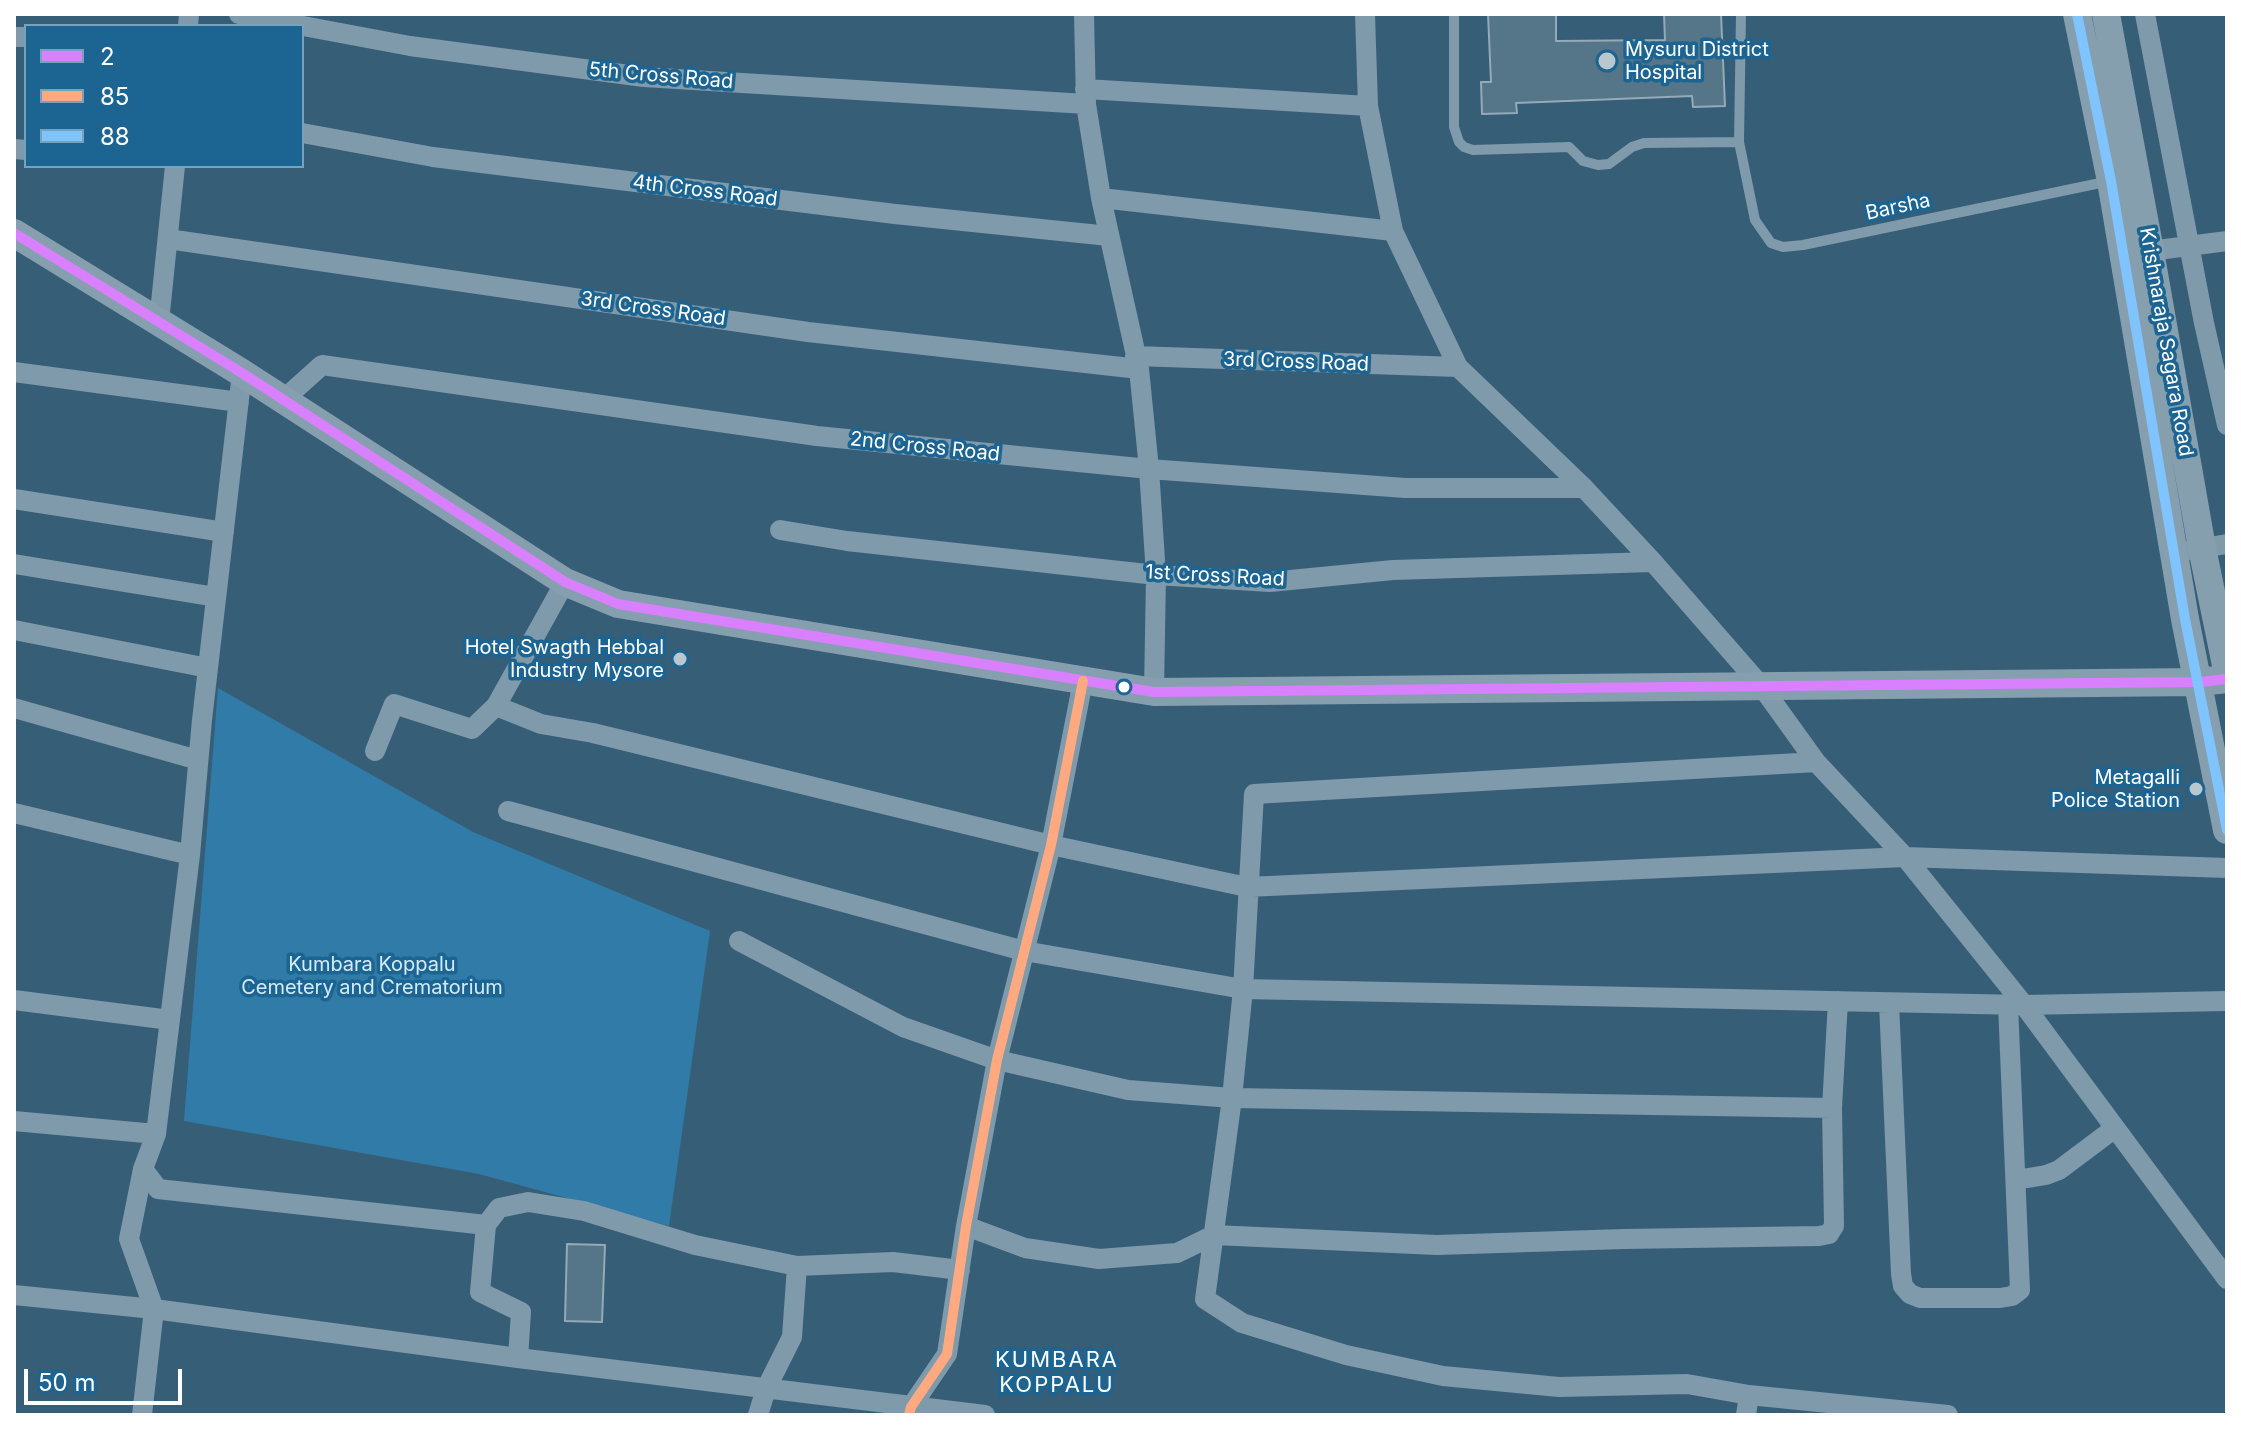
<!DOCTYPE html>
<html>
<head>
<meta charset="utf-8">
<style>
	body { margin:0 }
	#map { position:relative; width:2241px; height:1429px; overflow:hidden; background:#375e77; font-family:Inter,sans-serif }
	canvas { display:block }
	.frame { position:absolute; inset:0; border:16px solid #fff; pointer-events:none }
	.legend { position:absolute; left:24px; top:24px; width:280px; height:144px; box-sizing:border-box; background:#1c6492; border:2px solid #77a2be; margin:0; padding:10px 14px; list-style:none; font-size:24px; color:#fff }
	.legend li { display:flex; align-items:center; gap:16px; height:40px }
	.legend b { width:40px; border:2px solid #77a2be }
	.scale { position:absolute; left:24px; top:1369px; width:158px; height:36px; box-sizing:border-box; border:4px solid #fff; border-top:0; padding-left:10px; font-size:24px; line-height:28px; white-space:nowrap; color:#fff; -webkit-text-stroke:6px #1c6492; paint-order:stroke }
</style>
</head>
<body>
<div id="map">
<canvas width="2241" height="1429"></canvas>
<div class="frame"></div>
<ul class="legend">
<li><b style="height:10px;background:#d880ff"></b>2</li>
<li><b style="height:10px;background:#ffa980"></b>85</li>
<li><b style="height:10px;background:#80c4ff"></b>88</li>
</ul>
<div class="scale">50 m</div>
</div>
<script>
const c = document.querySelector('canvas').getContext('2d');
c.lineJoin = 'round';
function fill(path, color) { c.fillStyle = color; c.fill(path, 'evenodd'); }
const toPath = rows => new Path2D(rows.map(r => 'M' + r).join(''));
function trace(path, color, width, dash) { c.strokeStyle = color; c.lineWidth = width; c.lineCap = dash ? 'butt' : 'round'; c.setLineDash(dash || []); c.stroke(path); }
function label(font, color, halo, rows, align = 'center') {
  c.font = font + ' Inter,sans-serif'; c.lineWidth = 7; c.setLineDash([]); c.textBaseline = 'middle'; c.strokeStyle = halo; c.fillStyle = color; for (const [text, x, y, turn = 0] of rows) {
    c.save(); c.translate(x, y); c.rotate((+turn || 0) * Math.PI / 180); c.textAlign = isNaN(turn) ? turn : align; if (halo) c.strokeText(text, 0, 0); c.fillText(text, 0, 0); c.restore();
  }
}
fill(toPath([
	[218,688,473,832,710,931,669,1226,479,1174,184,1121]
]), '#307ba8');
const building = toPath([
	[1488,14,1556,14,1556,41,1665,40,1664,14,1721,14,1725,106,1693,107,1692,96,1516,103,1517,113,1482,114,1481,82,1491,82,1488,14],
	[567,1244,605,1245,602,1322,565,1321,567,1244]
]);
fill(building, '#557588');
trace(building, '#93aab8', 2);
trace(toPath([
	[1454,14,1454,127,1459,142,1464,147,1473,150,1569,147,1583,161,1598,165,1609,164,1632,147,1644,143,1739,142],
	[1741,14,1739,142,1755,220,1771,243,1783,247,1803,245,2110,181]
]), '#7f9aaa', 10);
trace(toPath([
	[239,14,410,46,644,77,1086,104],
	[1084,14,1086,104,1101,198,1139,369,1149,469,1156,575,1154,692],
	[1365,14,1368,106,1393,231,1458,367,1584,488,1653,562,1762,687,1816,762,1905,857,2024,1005,2227,1279],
	[2145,14,2204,323,2227,425],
	[188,26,189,14],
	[14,37,26,37],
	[1085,89,1368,106],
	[302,133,433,157,895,214,1109,236],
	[14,149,26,150],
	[1101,198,1393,231],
	[168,239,808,332,1139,369],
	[2150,251,2227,241],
	[159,322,175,166],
	[1135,356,1458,367],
	[14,372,239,402],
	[283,400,322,365,817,436,1149,469,1405,488,1584,488],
	[14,499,224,532],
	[780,530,847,541,1156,575,1270,582,1393,570,1653,562],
	[2191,550,2227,544],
	[14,564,216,597],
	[565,582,496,706,541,724,593,733,1051,845,1247,887,1905,857,2227,868],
	[14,630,208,668],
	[14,708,198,760],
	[375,751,394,704,472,729,496,706],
	[508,811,1024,951,1243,989,2024,1005,2227,1001],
	[14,813,190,855],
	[739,941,903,1027,997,1060,1128,1090,1232,1098,1832,1108,1838,1001],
	[14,1000,170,1020],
	[1889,1003,1901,1274,1903,1286,1910,1294,1920,1298,2000,1298,2012,1296,2020,1290,2008,1005],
	[14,1121,156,1134],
	[143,1169,158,1189,486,1225,480,1292,521,1312,518,1358],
	[2016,1180,2046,1175,2059,1170,2115,1128],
	[486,1225,499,1208,528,1202,584,1211,695,1245,797,1266,893,1262,960,1270],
	[966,1226,1025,1248,1099,1259,1177,1253,1214,1235,1437,1245,1624,1239,1819,1236,1829,1234,1834,1226,1832,1108],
	[14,1295,154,1309,518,1358,985,1415],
	[1749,1395,1687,1384,1559,1387,1443,1376,1346,1355,1242,1323,1205,1299,1232,1098,1243,989,1254,794,1816,762],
	[142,1415,154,1309,129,1239,143,1169,156,1134,190,855,202,720,242,373],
	[758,1415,766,1389,792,1337,797,1266],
	[909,1415,911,1407,947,1354,966,1226,997,1060,1051,845,1083,681],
	[1746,1415,1749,1395,1948,1415]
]), '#7f9aaa', 20);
trace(toPath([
	[2077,14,2111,181,2185,619,2227,830],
	[2106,14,2150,251,2202,548,2227,670],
	[14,233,242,373,565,582,618,604,1154,692,2199,682,2227,679]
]), '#869fae', 28);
trace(toPath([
	[14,233,242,373,565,582,618,604,1154,692,2199,682,2227,679]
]), '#d880ff', 10);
trace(toPath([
	[909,1415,911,1407,947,1354,966,1226,997,1060,1051,845,1083,681]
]), '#ffa980', 10);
trace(toPath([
	[2077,14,2111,181,2185,619,2227,830]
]), '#80c4ff', 10);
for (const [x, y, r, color] of [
	[1607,61,10,"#b9c7cf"],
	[680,659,8,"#b9c7cf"],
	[1124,687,7,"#fff"],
	[2196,789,8,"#b9c7cf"]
]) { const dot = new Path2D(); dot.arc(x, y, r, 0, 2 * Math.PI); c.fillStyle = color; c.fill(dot); trace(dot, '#1c6492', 3); }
label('20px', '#fff', '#1c6492', [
	["Mysuru District",1625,50,"left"],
	["Hospital",1625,73,"left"],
	["Hotel Swagth Hebbal",664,648],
	["Industry Mysore",664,671],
	["Metagalli",2180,778],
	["Police Station",2180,801]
], 'right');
label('20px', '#fff', '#1c6492', [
	["5th Cross Road",661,76,5],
	["4th Cross Road",705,191,7],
	["Barsha",1898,207,-12],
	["3rd Cross Road",653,309,8],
	["Krishnaraja Sagara Road",2166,342,80],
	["3rd Cross Road",1296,362,2],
	["2nd Cross Road",925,447,6],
	["1st Cross Road",1215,576,3]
]);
label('20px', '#d2ebfa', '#1c6492', [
	["Kumbara Koppalu",372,965],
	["Cemetery and Crematorium",372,988]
]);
c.letterSpacing = '2px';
label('22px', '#fff', '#1c6492', [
	["KUMBARA",1057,1360],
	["KOPPALU",1057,1385]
]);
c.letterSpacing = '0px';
</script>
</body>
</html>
